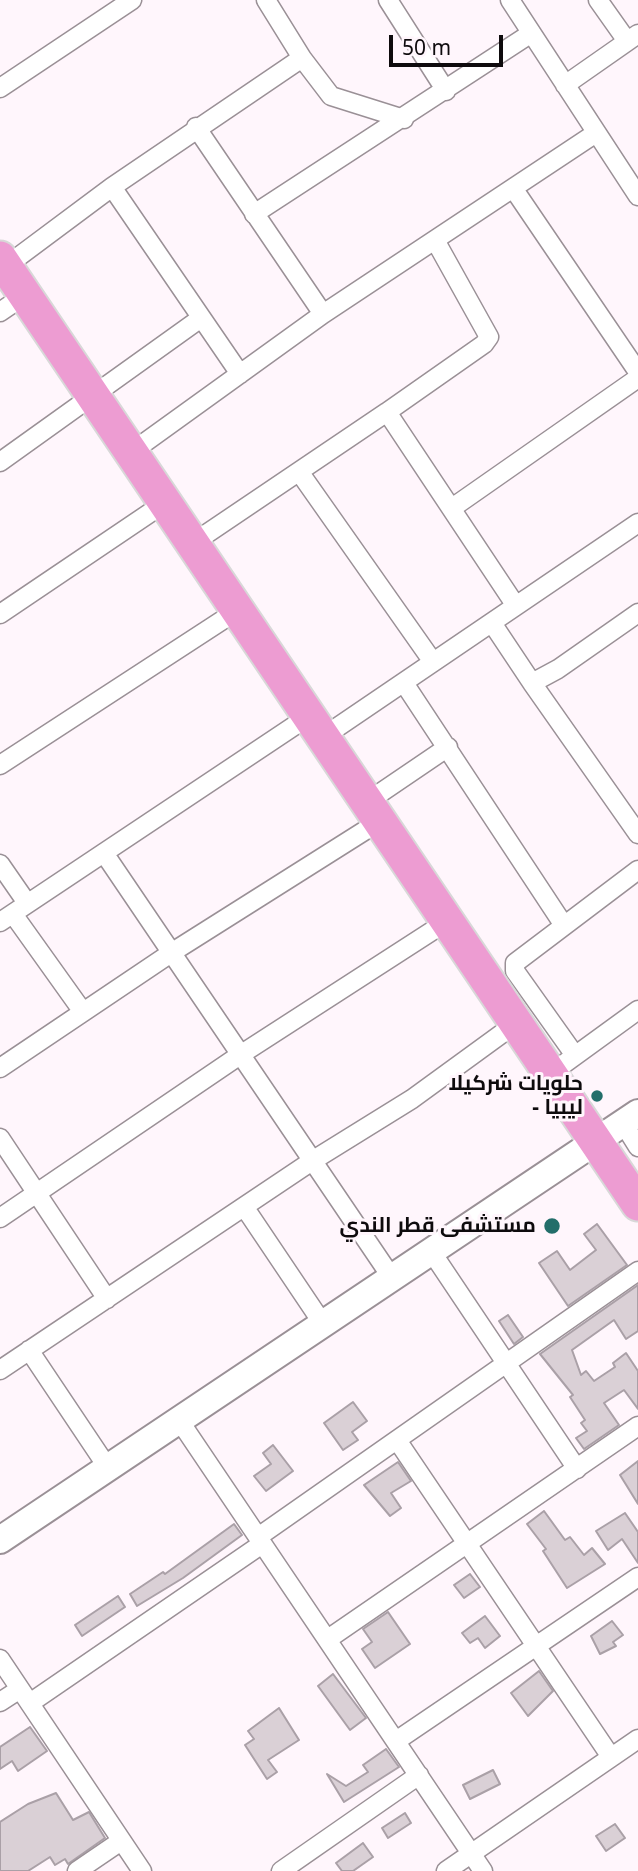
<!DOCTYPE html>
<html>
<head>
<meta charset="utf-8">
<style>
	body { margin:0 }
	#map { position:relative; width:638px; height:1871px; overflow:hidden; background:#fff6fc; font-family:"Noto Sans",sans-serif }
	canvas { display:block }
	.scale { position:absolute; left:389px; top:35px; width:114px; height:32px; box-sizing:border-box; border:4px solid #0e0b0d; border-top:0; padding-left:9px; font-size:21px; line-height:24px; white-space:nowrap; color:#0e0b0d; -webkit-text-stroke:5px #fff6fc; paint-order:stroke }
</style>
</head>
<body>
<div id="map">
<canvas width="638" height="1871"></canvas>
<div class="scale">50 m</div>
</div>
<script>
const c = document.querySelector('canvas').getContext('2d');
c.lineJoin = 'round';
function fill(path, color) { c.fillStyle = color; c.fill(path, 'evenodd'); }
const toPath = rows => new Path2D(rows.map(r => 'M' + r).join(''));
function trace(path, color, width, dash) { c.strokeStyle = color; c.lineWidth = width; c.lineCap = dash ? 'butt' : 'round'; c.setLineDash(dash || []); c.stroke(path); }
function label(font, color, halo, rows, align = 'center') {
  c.font = font + ' "Noto Sans",Cairo,sans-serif'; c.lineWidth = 6; c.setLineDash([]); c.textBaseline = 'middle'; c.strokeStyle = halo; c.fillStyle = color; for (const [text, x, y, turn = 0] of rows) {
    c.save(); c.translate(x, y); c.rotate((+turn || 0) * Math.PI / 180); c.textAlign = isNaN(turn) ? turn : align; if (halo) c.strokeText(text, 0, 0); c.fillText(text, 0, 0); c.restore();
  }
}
const building = toPath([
	[597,1224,627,1265,568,1306,539,1263,557,1251,570,1270,596,1250,584,1234,597,1224],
	[638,1285,638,1331,626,1339,614,1320,572,1350,581,1375,586,1371,594,1381,615,1367,613,1363,626,1353,638,1371,638,1409,624,1390,604,1403,619,1425,584,1449,576,1438,587,1431,581,1423,585,1420,570,1397,573,1395,540,1354,638,1285],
	[508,1315,523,1337,514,1344,499,1321,508,1315],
	[353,1402,367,1421,352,1432,358,1440,343,1450,324,1423,353,1402],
	[273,1445,293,1471,266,1491,254,1476,271,1464,263,1453,273,1445],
	[638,1461,638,1504,620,1475,638,1461],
	[398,1462,411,1481,391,1493,401,1508,390,1516,364,1485,398,1462],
	[544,1511,565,1540,570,1537,584,1555,592,1548,605,1564,567,1588,543,1551,546,1549,527,1524,544,1511],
	[625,1513,638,1532,638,1563,622,1539,608,1550,596,1531,625,1513],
	[234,1524,242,1535,183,1578,137,1606,130,1594,163,1572,165,1574,234,1524],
	[470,1574,480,1587,464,1598,454,1585,470,1574],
	[118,1596,125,1607,82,1636,75,1625,118,1596],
	[388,1612,410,1644,375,1668,362,1649,372,1642,363,1629,388,1612],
	[485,1616,500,1636,485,1648,478,1638,470,1643,462,1633,485,1616],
	[612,1621,623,1635,613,1642,616,1646,600,1654,591,1636,612,1621],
	[539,1671,553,1691,528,1716,511,1693,539,1671],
	[333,1674,366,1718,350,1730,318,1686,333,1674],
	[279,1708,299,1740,268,1760,277,1772,267,1779,245,1745,254,1739,248,1731,279,1708],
	[30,1727,47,1751,18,1771,12,1761,0,1769,0,1747,30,1727],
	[386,1749,399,1767,344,1802,327,1774,346,1786,368,1772,363,1765,386,1749],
	[493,1770,500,1784,470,1799,463,1785,493,1770],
	[56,1793,73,1820,89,1812,105,1838,68,1864,65,1859,55,1865,50,1857,28,1871,0,1871,0,1822,28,1804,56,1793],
	[405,1813,411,1823,388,1838,382,1828,405,1813],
	[615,1824,625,1838,606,1851,596,1836,615,1824],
	[363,1843,373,1857,353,1871,342,1871,336,1863,363,1843]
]);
fill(building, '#dad0d6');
trace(building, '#aaa0a7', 2);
const street = toPath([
	[266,0,302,58],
	[388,0,446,91],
	[510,0,638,196],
	[598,0,627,41],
	[565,85,638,34],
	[0,88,132,0],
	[196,127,323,314],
	[112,187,240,374],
	[513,188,638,372],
	[254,214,530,34],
	[435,240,489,337,484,344,387,412,516,606],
	[6,266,112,187,302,58,331,96,404,119],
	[0,312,25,295],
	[133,451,323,314,596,133],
	[0,462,201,318],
	[300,473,433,662],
	[452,508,638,378],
	[193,543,387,412],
	[0,614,166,502],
	[492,623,532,683,558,669,638,613],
	[404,683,563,924],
	[532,683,638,834],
	[323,737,638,523],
	[0,765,238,610],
	[367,802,448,747],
	[104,853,392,1278],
	[0,864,27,903],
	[13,914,83,1012],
	[0,922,309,716],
	[574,1054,515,971,515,963,638,870],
	[0,1068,171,953,380,821],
	[550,1074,638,1010],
	[623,1123,638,1147],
	[0,1138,107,1299],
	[245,1208,323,1324],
	[0,1218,240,1055,446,922],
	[431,1251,577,1469],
	[29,1350,108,1468],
	[0,1370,312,1161,412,1099,515,1024],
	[179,1420,483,1871],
	[397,1440,611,1757],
	[258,1537,638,1271],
	[328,1639,638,1426],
	[0,1659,142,1871],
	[0,1702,20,1689],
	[30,1703,262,1544],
	[396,1741,638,1577],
	[77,1871,121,1841],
	[281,1871,419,1775],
	[446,1871,638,1739]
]);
const secondary = toPath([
	[0,1540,638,1113]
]);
const highway = toPath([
	[0,258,638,1204]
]);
trace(street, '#9a9096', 21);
trace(secondary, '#9a9096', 30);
trace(highway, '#d8d8d8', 37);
trace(street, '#fff', 18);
trace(secondary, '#fff', 26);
trace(highway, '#ed9cd2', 33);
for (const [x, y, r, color] of [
	[597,1096,7,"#236e6a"],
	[552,1226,9,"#236e6a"]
]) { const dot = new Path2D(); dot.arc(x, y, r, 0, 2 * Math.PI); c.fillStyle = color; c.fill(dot); trace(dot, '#fff6fc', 2.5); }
label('bold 21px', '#0e0b0d', '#fff6fc', [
	["حلويات شركيلا",583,1084],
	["- ليبيا",583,1108],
	["مستشفى قطر الندي",536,1226]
], 'right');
</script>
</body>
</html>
